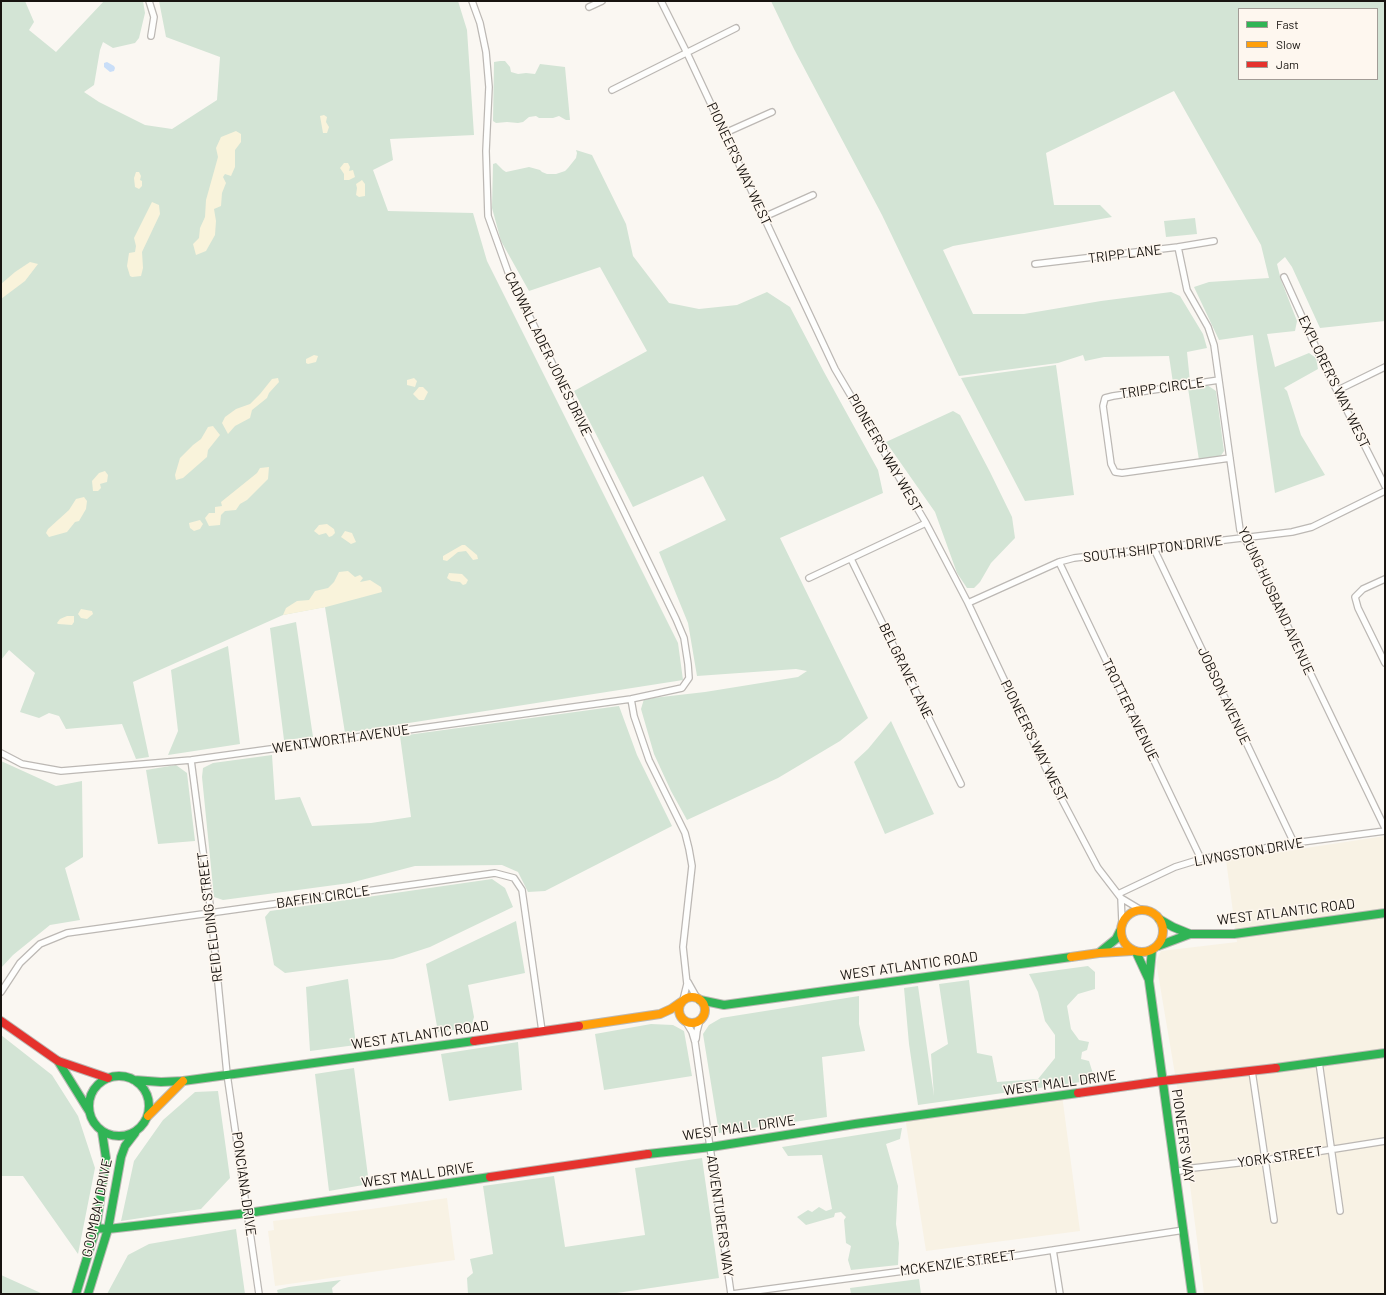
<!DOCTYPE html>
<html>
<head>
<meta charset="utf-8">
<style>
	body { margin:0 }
	#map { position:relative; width:1386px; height:1295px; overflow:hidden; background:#faf7f2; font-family:Barlow,sans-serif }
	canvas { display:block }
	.frame { position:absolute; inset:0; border:2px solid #181410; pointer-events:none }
	.legend { position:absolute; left:1238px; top:8px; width:140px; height:72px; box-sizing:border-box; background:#fef7ef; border:1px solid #a29c96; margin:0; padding:5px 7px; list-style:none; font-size:12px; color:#181410 }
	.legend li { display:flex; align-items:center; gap:8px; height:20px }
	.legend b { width:20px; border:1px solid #a29c96 }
</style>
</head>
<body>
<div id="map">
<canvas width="1386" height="1295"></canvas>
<div class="frame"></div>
<ul class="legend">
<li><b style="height:5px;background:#30b455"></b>Fast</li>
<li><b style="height:5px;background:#ff9f0a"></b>Slow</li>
<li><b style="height:5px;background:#e5322d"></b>Jam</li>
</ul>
</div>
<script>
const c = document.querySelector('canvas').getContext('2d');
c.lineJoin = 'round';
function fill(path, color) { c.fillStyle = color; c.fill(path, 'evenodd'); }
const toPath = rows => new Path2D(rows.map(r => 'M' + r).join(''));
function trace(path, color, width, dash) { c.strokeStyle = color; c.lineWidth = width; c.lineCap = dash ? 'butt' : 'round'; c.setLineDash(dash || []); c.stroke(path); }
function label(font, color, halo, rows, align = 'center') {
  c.font = font + ' Barlow,sans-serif'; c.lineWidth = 3; c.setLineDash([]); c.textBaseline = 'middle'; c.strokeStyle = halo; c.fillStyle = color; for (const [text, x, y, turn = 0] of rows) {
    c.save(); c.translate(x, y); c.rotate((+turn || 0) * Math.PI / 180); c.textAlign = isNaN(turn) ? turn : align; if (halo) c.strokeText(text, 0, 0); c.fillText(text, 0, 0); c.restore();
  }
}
fill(toPath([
	[1385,836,1385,1294,1204,1294,1178,1092,1156,962,1161,951,1237,942,1226,860],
	[1062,1095,1080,1231,926,1251,905,1117],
	[447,1198,455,1260,275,1286,268,1231,274,1230,273,1221,371,1209]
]), '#f8f2e4');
fill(toPath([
	[1,1,25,1,34,22,29,30,56,52,104,1,143,1,145,13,139,38,135,43,113,48,103,42,100,50,94,85,84,92,99,102,145,125,172,129,217,100,220,57,166,37,159,1,458,1,467,30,474,135,390,139,393,160,373,170,388,211,473,213,487,261,678,643,683,680,345,733,325,607,283,615,133,682,149,757,136,759,122,724,66,729,59,716,49,713,39,718,20,712,35,673,9,650,1,660],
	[771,1,1385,1,1385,321,1320,328,1292,267,1285,257,1277,264,1281,280,1297,321,1295,331,1267,334,1275,367,1309,353,1316,358,1318,369,1284,388,1287,391,1301,435,1325,475,1275,493,1257,367,1253,335,1219,340,1194,287,1209,282,1269,278,1261,245,1174,91,1046,153,1054,205,1100,205,1112,217,953,246,943,250,973,314,1024,314,1101,301,1171,292,1180,296,1203,334,1207,348,1187,352,1190,382,1173,383,1169,356,1104,357,1085,361,1083,355,1058,363,959,376,882,215,794,49],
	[1239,9,1377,9,1377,79,1239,79],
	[500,61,505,61,510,67,511,72,518,74,526,73,535,74,540,64,565,67,570,120,566,120,559,116,553,118,539,118,536,116,529,117,523,122,518,123,507,122,496,123,493,121,494,62],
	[576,150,592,155,626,224,633,256,669,303,699,309,737,305,767,292,790,307,824,372,878,470,883,493,780,538,868,718,840,741,778,778,687,820,671,791,654,754,641,709,644,699,705,692,798,677,807,671,796,669,697,676,688,623,659,552,726,520,703,476,633,507,574,391,647,351,600,267,529,291,501,241,492,208,493,164,496,163,503,170,506,172,529,167,540,170,542,172,547,174,556,174,565,171,568,168,576,158,577,153],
	[1195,218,1197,234,1166,237,1164,221],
	[1056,365,1074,495,1025,501,961,378],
	[1207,385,1216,391,1224,451,1220,457,1199,460,1188,388],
	[953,411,960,415,990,472,1012,517,1015,538,991,563,980,582,974,588,967,588,957,573,935,512,886,442],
	[296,622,313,737,284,740,270,628],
	[228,646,240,744,168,755,178,731,171,670],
	[619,706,637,755,672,826,545,891,528,892,518,872,502,865,415,866,350,883,223,900,214,897,202,777,203,768,213,763,272,755,275,800,300,797,312,826,371,823,411,817,400,736],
	[891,721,934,814,885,834,854,762,868,749],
	[1,761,56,786,82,781,83,857,65,868,80,920,50,925,13,955,1,968],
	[176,765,187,773,195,841,158,844,146,770],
	[492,879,505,888,513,907,430,947,393,959,285,973,274,965,265,917,270,911],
	[516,921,525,973,468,985,474,1017,471,1027,438,1032,426,964],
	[1088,966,1095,972,1095,989,1078,994,1067,1006,1071,1029,1079,1040,1089,1042,1087,1050,1082,1052,1081,1059,1089,1061,1095,1080,918,1105,909,1044,904,988,918,986,934,1096,931,1054,948,1044,939,984,969,980,977,1053,992,1056,997,1082,1038,1079,1055,1058,1055,1035,1045,1021,1038,992,1029,974],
	[348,979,356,1045,310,1051,306,987],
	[859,996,859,1024,865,1051,822,1057,827,1117,719,1133,703,1034,709,1025,721,1018],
	[651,1024,673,1025,684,1031,692,1076,604,1090,595,1034],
	[1,1035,52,1075,78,1116,95,1168,78,1254,23,1176,1,1176],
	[518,1042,522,1090,449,1101,441,1054],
	[354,1068,369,1184,329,1191,315,1074],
	[218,1091,230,1178,201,1209,121,1221,134,1161,163,1120,195,1092],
	[902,1128,900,1139,886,1144,898,1186,896,1224,899,1243,898,1265,851,1270,848,1260,851,1246,846,1243,844,1220,846,1217,841,1212,835,1213,834,1217,806,1225,797,1217,808,1210,812,1212,819,1207,826,1211,832,1209,822,1155,788,1156,782,1147],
	[702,1158,719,1278,610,1294,468,1294,467,1278,473,1273,470,1259,493,1254,483,1186,554,1176,565,1247,645,1235,635,1168],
	[236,1229,245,1294,107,1294,128,1255,149,1244],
	[1,1275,43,1294,1,1294],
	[919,1279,921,1294,851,1294,850,1288],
	[341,1280,332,1288,333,1294,278,1294,277,1290,289,1287]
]), '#d3e4d5');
fill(toPath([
	[324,115,327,117,326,122,329,127,327,133,323,133,320,116],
	[236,131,241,134,241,142,235,150,235,167,231,176,225,174,223,177,226,183,222,193,221,206,214,209,216,221,215,235,206,251,196,255,193,244,199,238,200,228,205,217,206,200,218,157,216,148,221,137],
	[344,163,348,163,350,167,349,171,353,170,355,177,349,180,344,180,344,174,340,168],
	[136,172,139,172,141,176,140,180,142,181,142,186,139,189,135,187,134,178],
	[362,180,365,184,365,196,359,197,356,195,357,188,356,184],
	[152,202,159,205,160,214,142,252,143,268,141,276,132,277,130,276,127,266,129,253,135,252,136,246,134,238],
	[30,262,38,264,25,281,1,299,1,284,15,272],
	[314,355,318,356,316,362,308,364,306,363,306,359],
	[278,378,279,382,269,393,267,398,252,410,250,418,235,426,228,434,222,423,225,417,236,409,250,404,260,394,272,379],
	[414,378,417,381,415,387,407,385,407,380],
	[419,387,423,387,428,392,424,400,419,400,413,394],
	[213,426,220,435,208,450,207,457,183,478,176,480,175,475,180,458,193,445,201,439,208,427],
	[269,467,268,479,247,500,240,504,236,510,225,511,221,515,220,525,209,526,205,518,209,513,215,513,215,507,222,506,221,502,257,473,260,468],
	[105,471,108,475,107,482,100,484,101,488,98,491,93,491,92,481,99,473],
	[84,497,87,501,86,509,79,521,75,522,67,532,49,537,46,533,48,529,69,510,76,499],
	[200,520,203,524,200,529,194,531,190,528,189,523],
	[327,524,334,529,335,533,332,536,329,537,326,533,319,535,314,531,319,525],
	[345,531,352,533,356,542,351,544,341,537],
	[462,545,465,545,477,555,478,559,473,560,466,551,458,552,447,561,443,560,443,556],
	[348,571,355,577,360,575,363,578,360,582,370,580,381,587,382,592,326,607,283,615,286,608,297,601,309,600,315,591,328,588,334,582,339,572],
	[449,573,462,574,468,580,466,584,463,585,460,582,451,581,447,578],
	[81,609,92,611,93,614,87,619,81,618,78,614],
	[67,616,74,616,74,622,72,625,58,624,57,623,60,619]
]), '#f9f3db');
fill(toPath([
	[107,62,114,66,115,68,114,71,110,72,104,67,104,63]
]), '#c9def8');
const street = toPath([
	[149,1,154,17,151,36],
	[661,1,687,53,835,369,926,523,968,603,1050,777,1098,868,1121,898,1141,910],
	[589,7,602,1],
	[612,90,736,28],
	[725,133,772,112],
	[764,217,813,195],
	[1178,247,1187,290,1208,327,1214,345,1240,530,1250,548,1385,828],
	[1035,264,1178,247,1214,241],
	[1284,277,1323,363,1385,486],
	[1219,380,1113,396,1105,398,1103,406,1111,464,1115,472,1122,473,1230,458],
	[1338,390,1385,367],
	[1154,549,1294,843],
	[851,559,961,784],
	[1059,562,1201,859],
	[809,578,926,523],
	[1385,579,1363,589,1355,597,1358,608,1385,663],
	[968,603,1059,562,1074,558,1292,532,1312,527,1385,491],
	[631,699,634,716,649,760,685,833,689,849,692,866,683,947,687,984,683,1000],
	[1,753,22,764,61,771,191,760,631,699,682,688,689,678,688,664,684,638,676,619,508,272,488,216,486,151,489,87,486,52,480,23,472,1],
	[191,760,211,912,227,1074,259,1294],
	[1118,894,1175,867,1201,859,1294,843,1385,831],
	[1121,898,1122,922],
	[688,982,697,998],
	[1,992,20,963,40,944,67,933,495,873,514,878,522,890,542,1031],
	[686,1022,692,1032,695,1042,731,1294],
	[696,1039,697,1031,700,1020],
	[1319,1062,1340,1211],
	[1252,1071,1274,1220],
	[1175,1172,1193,1168,1265,1160,1385,1141],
	[1053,1250,1060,1294],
	[732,1294,1001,1258,1184,1230]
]);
const fast = toPath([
	[1159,919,1173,927,1190,934,1234,934,1385,913],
	[1158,946,1190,934],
	[1152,950,1149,981,1192,1294],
	[1100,952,1116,939,1120,931],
	[1136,952,1149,980],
	[700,1000,724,1005,1071,957],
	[58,1061,89,1111],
	[1276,1068,1385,1053],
	'89 1106a30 30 0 1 1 60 0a30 30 0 1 1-60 0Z',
	[134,1080,161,1082,183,1081,474,1041],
	[648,1154,711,1147,855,1124,1078,1093],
	[96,1228,108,1229,248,1213,490,1177],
	[76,1294,96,1228,106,1158,102,1132],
	[88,1294,108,1229,121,1157,125,1146,135,1133]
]);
const slow = toPath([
	'1121 931a21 21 0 1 1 42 0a21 21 0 1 1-42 0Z',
	[1071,957,1099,953,1132,951],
	'679 1010a13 13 0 1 1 26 0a13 13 0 1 1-26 0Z',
	[579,1026,660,1014,671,1009,681,1002],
	[148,1116,183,1081]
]);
const jam = toPath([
	[1,1021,58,1061,108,1078],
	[474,1041,579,1026],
	[1078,1093,1162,1081,1276,1068],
	[490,1177,648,1154]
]);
trace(street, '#bcb8b4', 8);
trace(fast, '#bcb8b4', 10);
trace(slow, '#bcb8b4', 10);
trace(jam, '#bcb8b4', 10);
trace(street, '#fefefd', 5.5);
trace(fast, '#30b455', 8);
trace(slow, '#ff9f0a', 8);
trace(jam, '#e5322d', 8);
label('14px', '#181410', '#fef7ef', [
	["PIONEER'S WAY WEST",739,164,65],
	["TRIPP LANE",1125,254,-7],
	["CADWALLADER JONES DRIVE",548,354,64],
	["EXPLORER'S WAY WEST",1334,382,64],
	["TRIPP CIRCLE",1162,388,-8],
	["PIONEER'S WAY WEST",885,453,60],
	["SOUTH SHIPTON DRIVE",1153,549,-7],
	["YOUNG HUSBAND AVENUE",1276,601,65],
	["BELGRAVE LANE",906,671,64],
	["JOBSON AVENUE",1224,696,65],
	["TROTTER AVENUE",1130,710,64],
	["WENTWORTH AVENUE",341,739,-8],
	["PIONEER'S WAY WEST",1034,741,64],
	["LIVNGSTON DRIVE",1249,852,-10],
	["BAFFIN CIRCLE",323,897,-8],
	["WEST ATLANTIC ROAD",1286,912,-7],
	["REID ELDING STREET",210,917,-97],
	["WEST ATLANTIC ROAD",909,966,-8],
	["WEST ATLANTIC ROAD",420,1035,-8],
	["WEST MALL DRIVE",1060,1083,-8],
	["WEST MALL DRIVE",739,1128,-8],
	["PIONEER'S WAY",1183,1136,82],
	["YORK STREET",1280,1157,-8],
	["WEST MALL DRIVE",418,1175,-8],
	["PONCIANA DRIVE",244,1184,82],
	["GOOMBAY DRIVE",97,1208,-78],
	["ADVENTURERS WAY",720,1216,82],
	["MCKENZIE STREET",958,1263,-8]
]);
</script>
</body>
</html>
